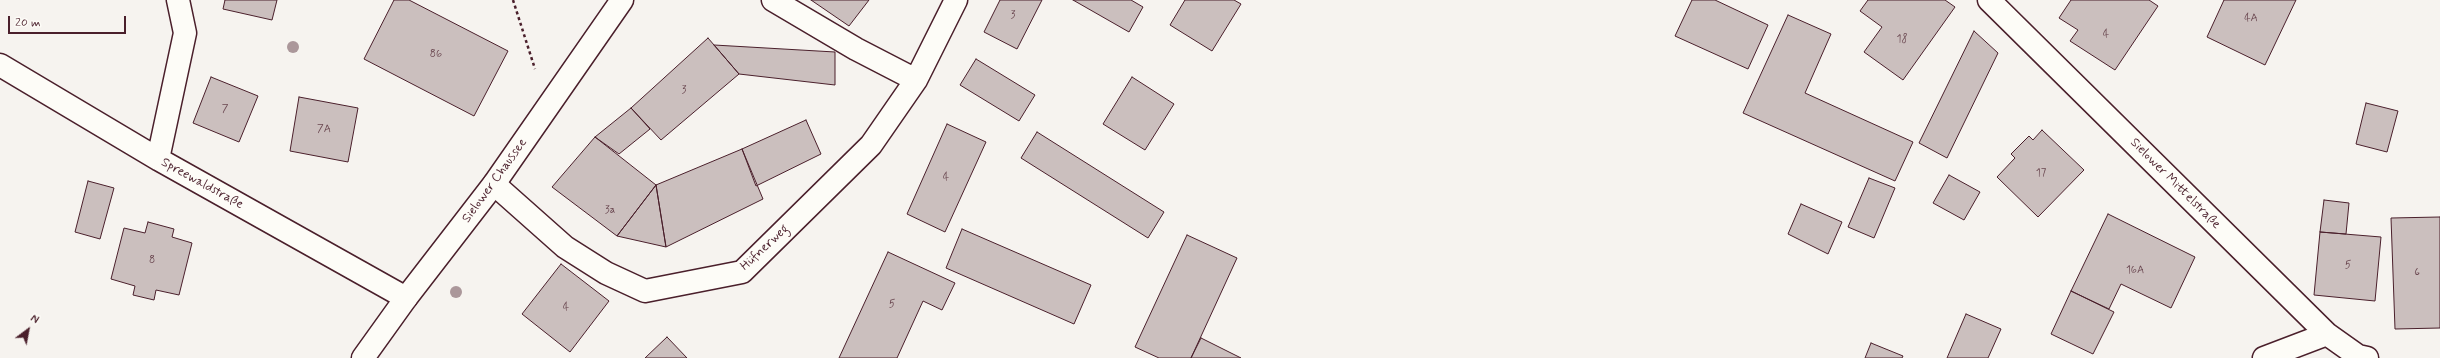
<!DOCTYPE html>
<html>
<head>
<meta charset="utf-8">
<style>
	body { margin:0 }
	#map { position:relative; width:2440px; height:358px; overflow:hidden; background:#f6f3ef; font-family:Mynerve,sans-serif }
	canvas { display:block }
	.north { position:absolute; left:8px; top:310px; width:40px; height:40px; -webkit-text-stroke:3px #fdfcf7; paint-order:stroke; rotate:32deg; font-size:11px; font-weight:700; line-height:16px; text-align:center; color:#4a1f2b }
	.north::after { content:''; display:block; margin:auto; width:14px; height:18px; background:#4a1f2b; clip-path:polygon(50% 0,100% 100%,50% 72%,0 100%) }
	.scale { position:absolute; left:8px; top:16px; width:118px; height:18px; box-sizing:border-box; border:2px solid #4a1f2b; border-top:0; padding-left:5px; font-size:12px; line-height:14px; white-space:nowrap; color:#4a1f2b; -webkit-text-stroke:3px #fdfcf7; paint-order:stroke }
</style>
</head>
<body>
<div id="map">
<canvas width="2440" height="358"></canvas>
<div class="north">N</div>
<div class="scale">20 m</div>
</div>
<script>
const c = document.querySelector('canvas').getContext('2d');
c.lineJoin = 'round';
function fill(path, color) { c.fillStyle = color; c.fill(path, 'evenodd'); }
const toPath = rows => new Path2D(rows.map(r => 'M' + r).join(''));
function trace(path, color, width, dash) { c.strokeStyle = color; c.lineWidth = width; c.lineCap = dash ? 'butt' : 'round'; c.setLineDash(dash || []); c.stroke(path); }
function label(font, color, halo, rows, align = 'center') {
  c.font = font + ' Mynerve,sans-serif'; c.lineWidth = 4; c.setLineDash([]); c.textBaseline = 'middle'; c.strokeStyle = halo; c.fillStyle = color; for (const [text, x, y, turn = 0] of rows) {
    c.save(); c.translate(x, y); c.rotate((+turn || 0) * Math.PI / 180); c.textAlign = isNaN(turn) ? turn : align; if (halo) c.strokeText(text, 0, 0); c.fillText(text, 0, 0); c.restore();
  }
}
const building = toPath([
	[225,0,277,0,272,20,223,9,225,0],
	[394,0,409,0,508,51,474,116,364,59,394,0],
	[811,0,869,0,849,26,811,0],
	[1000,0,1042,0,1017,49,984,32,1000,0],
	[1073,0,1131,0,1143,7,1129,32,1073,0],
	[1185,0,1234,0,1241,4,1212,51,1170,25,1185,0],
	[1692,0,1715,0,1768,25,1748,69,1675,36,1692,0],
	[1868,0,1945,0,1955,7,1903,80,1864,52,1882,27,1860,11,1868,0],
	[2071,0,2149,0,2158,6,2115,70,2070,41,2078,30,2059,18,2071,0],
	[2224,0,2296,0,2265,65,2207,37,2224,0],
	[1788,15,1831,34,1805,93,1913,142,1895,181,1743,113,1788,15],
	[1974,31,1998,53,1947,158,1919,143,1974,31],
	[708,38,739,74,661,140,631,108,708,38],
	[714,45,835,52,835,85,739,74,714,45],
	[976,59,1035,95,1019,121,960,85,976,59],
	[211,77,258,96,239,142,193,123,211,77],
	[1132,77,1174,104,1145,150,1103,124,1132,77],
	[299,97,358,108,348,162,290,151,299,97],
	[2366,103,2398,111,2387,152,2356,144,2366,103],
	[631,108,650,129,619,154,595,137,631,108],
	[806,120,821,154,756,186,742,149,806,120],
	[947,124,986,142,945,232,907,214,947,124],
	[2042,130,2084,170,2038,217,1997,177,2015,158,2011,154,2029,136,2033,140,2042,130],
	[1037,132,1164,212,1148,238,1021,158,1037,132],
	[595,137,656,185,617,236,552,187,595,137],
	[742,149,763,199,666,247,656,185,742,149],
	[1949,175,1980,192,1964,220,1933,203,1949,175],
	[1869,178,1895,188,1874,238,1848,227,1869,178],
	[88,181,114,188,100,239,75,232,88,181],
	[656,185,666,247,617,236,656,185],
	[2324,200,2349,203,2346,234,2320,232,2324,200],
	[1801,204,1842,222,1828,254,1788,234,1801,204],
	[2108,214,2195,257,2171,308,2121,284,2109,309,2071,291,2108,214],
	[2440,217,2440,328,2395,329,2391,218,2440,217],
	[148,222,174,229,172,237,192,243,179,295,156,290,154,300,133,295,135,286,111,279,124,228,145,233,148,222],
	[962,229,1091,285,1074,324,946,268,962,229],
	[2320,232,2381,237,2375,301,2314,295,2320,232],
	[1187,235,1237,258,1191,358,1159,358,1135,347,1187,235],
	[888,252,955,283,942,310,923,301,897,358,839,358,888,252],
	[561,264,609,301,570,352,522,314,561,264],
	[2071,291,2114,312,2093,354,2051,334,2071,291],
	[1966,314,2001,329,1988,358,1947,358,1966,314],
	[667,337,687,358,645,358,667,337],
	[1201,338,1241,358,1191,358,1201,338],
	[1871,343,1903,356,1902,358,1865,358,1871,343]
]);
fill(building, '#cbbfbe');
trace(building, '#4a1f2b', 1);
const minor = toPath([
	[773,0,856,49,916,80],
	[1989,0,2327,334,2358,356,2367,358],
	[0,65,158,159,406,298],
	[158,159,185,33,178,0],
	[494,184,565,247,606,273,645,291,742,272,871,145,916,80,956,0],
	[2264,358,2327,334]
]);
const major = toPath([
	[363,358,406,298,494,184,622,0]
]);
trace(minor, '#4a1f2b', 25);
trace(major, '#4a1f2b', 25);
trace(toPath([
	[513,0,535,69]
]), '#4a1f2b', 2.5, [3, 3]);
trace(minor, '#fdfcf7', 22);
trace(major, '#fdfcf7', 22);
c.fillStyle = '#ab979a';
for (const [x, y] of [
	[293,47],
	[456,292]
]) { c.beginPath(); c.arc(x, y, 6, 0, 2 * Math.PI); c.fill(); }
label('11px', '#6a4750', null, [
	["3",1013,16],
	["4A",2251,19],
	["4",2106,35],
	["18",1902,40],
	["86",436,55],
	["3",684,91],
	["7",225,110],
	["7A",324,130],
	["17",2041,174],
	["4",946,178],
	["3a",610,211],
	["8",152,261],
	["5",2348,266],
	["16A",2135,271],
	["6",2417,273],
	["5",892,305],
	["4",566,308]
]);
label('13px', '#4a1f2b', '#fdfcf7', [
	["Sielower Chaussee",495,181,-54],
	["Spreewaldstraße",202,184,29],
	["Sielower Mittelstraße",2175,184,45],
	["Hüfnerweg",765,248,-43]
]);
</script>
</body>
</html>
